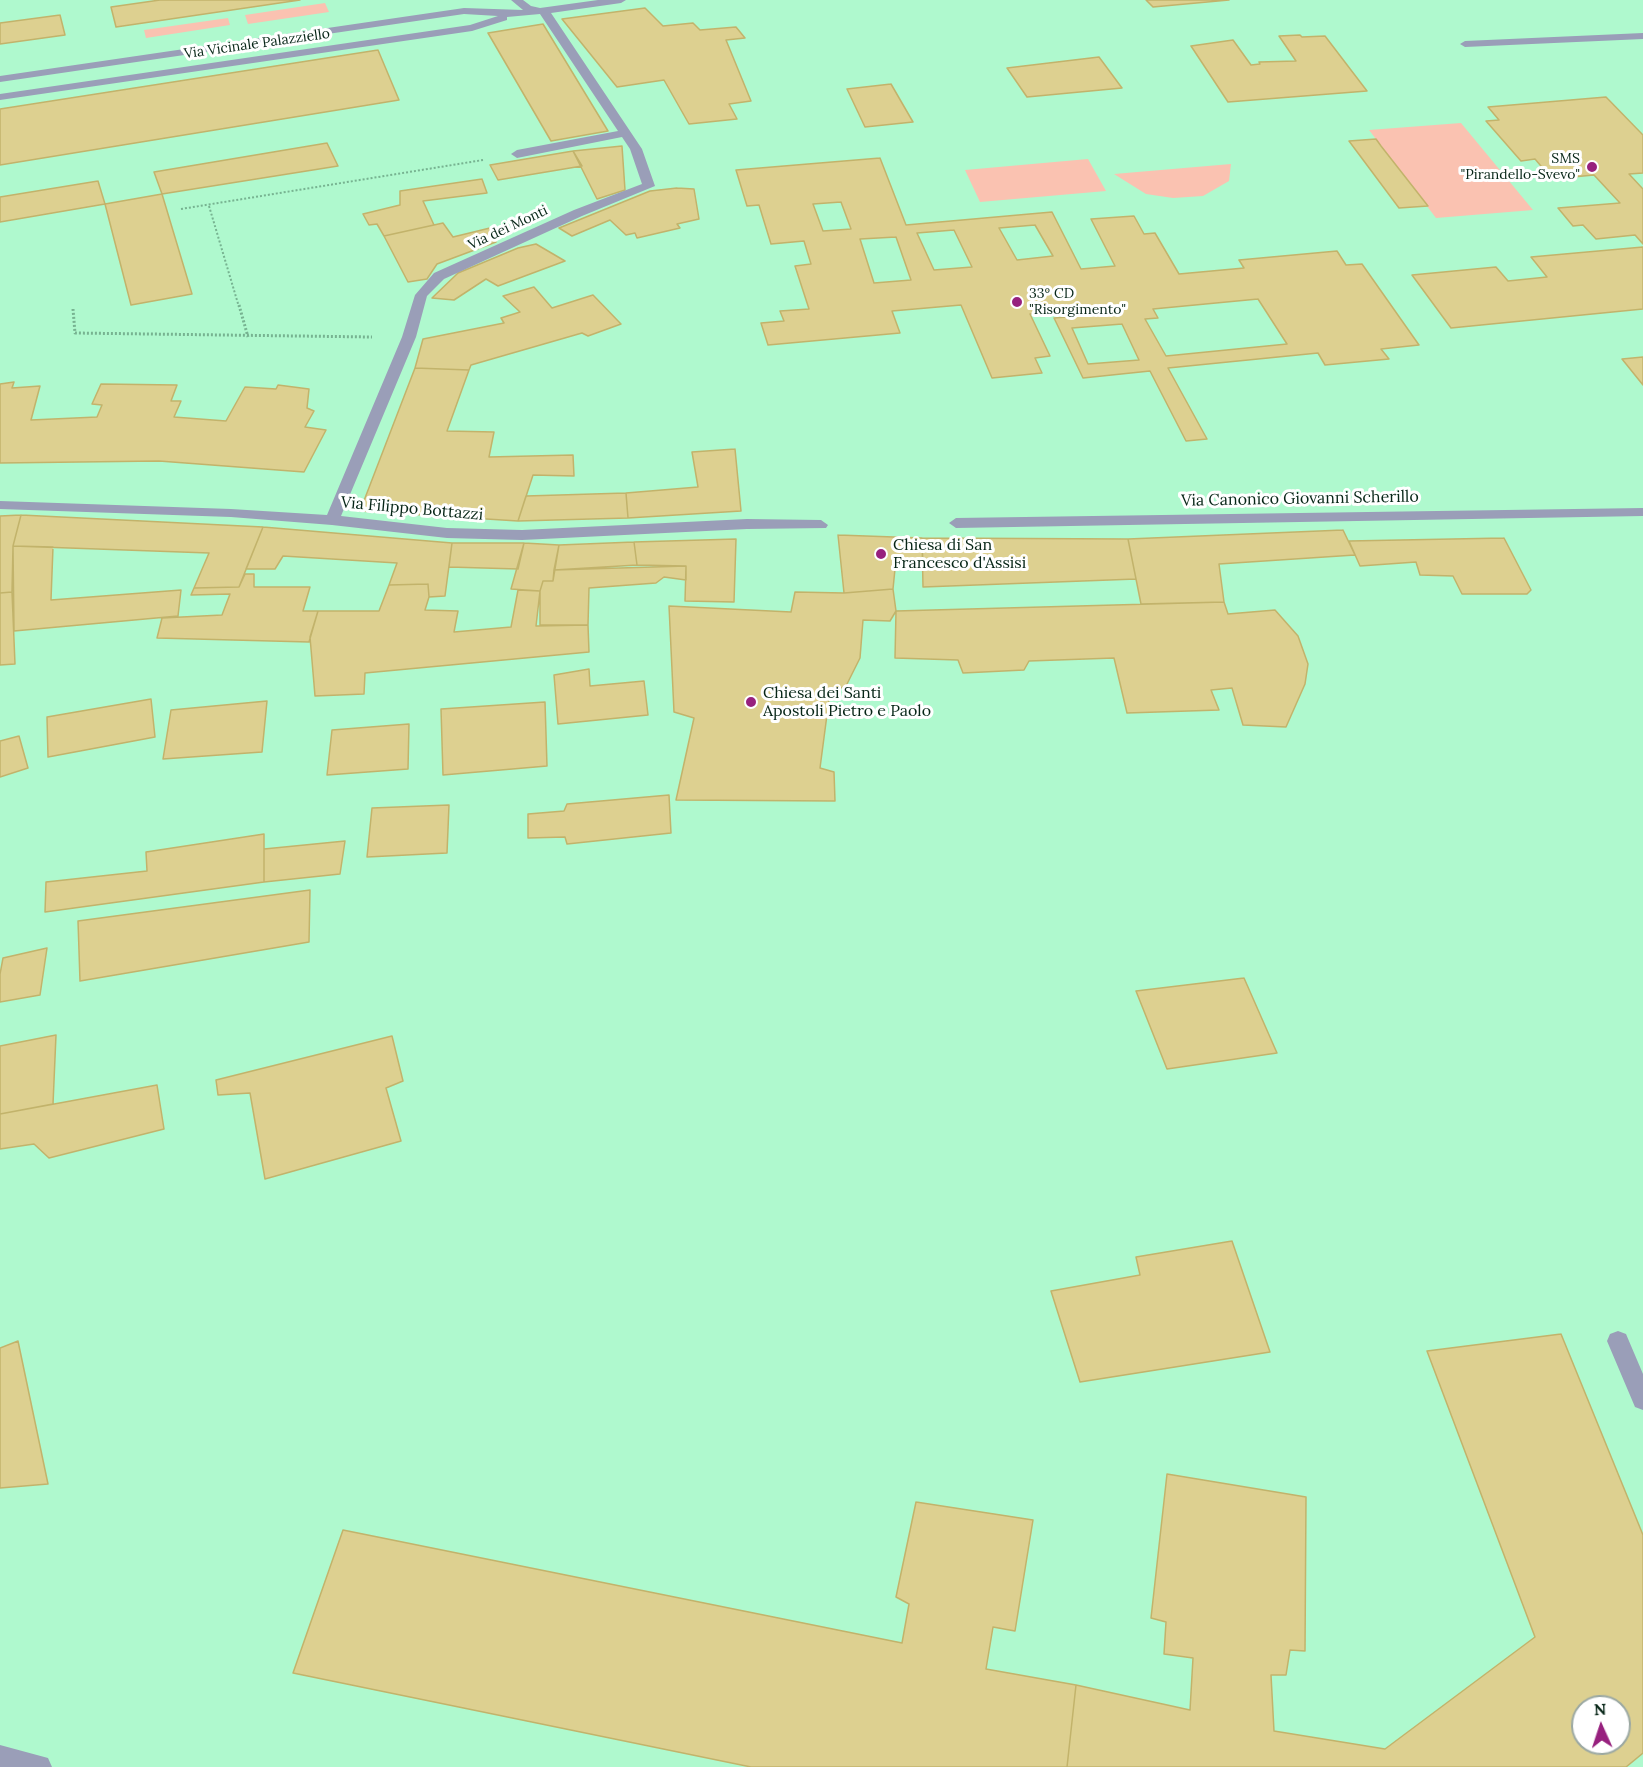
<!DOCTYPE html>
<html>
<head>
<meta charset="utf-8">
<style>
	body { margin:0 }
	#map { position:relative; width:1643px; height:1767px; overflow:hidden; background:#aff9ce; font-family:Lora,serif }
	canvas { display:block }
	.north { position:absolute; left:1571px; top:1695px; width:60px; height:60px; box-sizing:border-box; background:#fff; border:2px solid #9ba8a2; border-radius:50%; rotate:357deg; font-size:16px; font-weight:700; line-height:24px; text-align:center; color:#062516 }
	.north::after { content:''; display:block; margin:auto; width:21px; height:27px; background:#97217e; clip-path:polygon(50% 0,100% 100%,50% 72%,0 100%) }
</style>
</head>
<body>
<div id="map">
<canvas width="1643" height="1767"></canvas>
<div class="north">N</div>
</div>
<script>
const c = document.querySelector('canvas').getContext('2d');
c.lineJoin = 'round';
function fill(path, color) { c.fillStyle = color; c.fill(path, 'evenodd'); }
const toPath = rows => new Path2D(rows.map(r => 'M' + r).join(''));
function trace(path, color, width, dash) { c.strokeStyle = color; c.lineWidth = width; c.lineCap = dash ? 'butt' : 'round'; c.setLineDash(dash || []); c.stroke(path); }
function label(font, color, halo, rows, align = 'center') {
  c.font = font + ' Lora,serif'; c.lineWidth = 6; c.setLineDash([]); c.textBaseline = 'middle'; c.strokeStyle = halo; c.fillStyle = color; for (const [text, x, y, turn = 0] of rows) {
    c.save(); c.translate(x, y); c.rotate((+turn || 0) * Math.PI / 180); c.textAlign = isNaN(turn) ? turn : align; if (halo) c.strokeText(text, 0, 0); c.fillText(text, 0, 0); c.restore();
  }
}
fill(toPath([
	[325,3,329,12,248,24,245,15],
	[228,18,230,25,146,38,144,30],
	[1461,123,1533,210,1436,218,1369,130],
	[1088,159,1106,191,980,202,965,170],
	[1231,164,1229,181,1203,196,1173,198,1146,194,1114,174]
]), '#fac2b1');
const building = toPath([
	[160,0,300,0,116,27,111,7,160,0],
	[1146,0,1229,0,1153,7,1146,0],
	[645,8,663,26,693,23,700,30,736,27,745,38,726,40,751,101,729,104,737,119,689,124,664,80,617,87,562,19,645,8],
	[60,15,65,35,0,44,0,23,60,15],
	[543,24,608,131,551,141,488,33,543,24],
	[1300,35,1302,37,1325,36,1367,91,1228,102,1191,46,1233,40,1251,65,1260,64,1259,62,1296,61,1279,36,1300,35],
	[378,50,399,100,0,165,0,109,378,50],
	[1099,57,1122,88,1027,97,1007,68,1099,57],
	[891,84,913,122,865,127,847,89,891,84],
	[1606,97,1643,135,1643,173,1629,174,1643,189,1643,244,1635,235,1596,239,1583,225,1573,226,1558,208,1620,203,1594,175,1552,179,1535,159,1521,161,1486,121,1499,120,1488,107,1606,97],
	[1376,139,1381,146,1428,206,1399,208,1349,141,1376,139],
	[327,143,338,166,162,194,154,172,327,143],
	[622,146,625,190,597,199,573,151,622,146],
	[573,151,582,166,498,180,490,165,573,151],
	[880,158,906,225,1052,212,1081,269,1115,266,1091,219,1134,216,1144,234,1155,233,1179,274,1244,268,1239,260,1337,251,1346,265,1362,264,1419,345,1381,349,1389,359,1325,365,1318,353,1168,368,1207,439,1186,441,1150,371,1083,378,1054,318,1090,315,1087,308,1030,314,1050,356,1035,358,1042,373,992,378,961,305,892,311,900,333,768,345,761,323,784,321,780,311,809,309,795,266,811,264,804,241,771,244,759,205,747,206,736,170,880,158],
	[841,202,851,229,823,231,813,204,841,202],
	[1035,225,1053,256,1017,260,999,228,1035,225],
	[954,230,972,267,934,270,917,233,954,230],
	[896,237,911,280,874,283,860,239,896,237],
	[1258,299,1287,344,1166,356,1145,319,1158,318,1153,309,1258,299],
	[1122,324,1139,360,1088,364,1072,328,1122,324],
	[482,179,487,193,423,201,434,225,384,236,377,224,369,225,363,214,400,205,400,191,482,179],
	[98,181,105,204,0,222,0,197,98,181],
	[677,188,694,189,699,219,677,224,680,228,637,238,635,233,626,235,610,220,572,236,559,228,650,191,677,188],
	[162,194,192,294,131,305,105,204,162,194],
	[443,223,453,237,494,227,505,235,496,238,496,242,437,264,427,279,408,282,384,236,443,223],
	[536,244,565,261,498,286,486,279,454,300,432,298,458,273,518,248,536,244],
	[1643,247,1643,309,1451,328,1412,275,1496,267,1508,281,1547,277,1531,257,1643,247],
	[534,287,552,308,593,295,621,324,588,336,582,333,471,365,469,370,415,368,423,339,504,323,501,318,520,312,503,296,534,287],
	[1643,357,1643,385,1622,359,1643,357],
	[415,368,469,370,447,431,494,432,489,457,573,455,574,476,533,475,518,521,360,511,415,368],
	[14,382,12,388,40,386,31,420,97,417,102,405,92,404,101,384,177,385,171,401,181,401,174,417,226,421,245,387,276,389,278,385,309,389,307,408,314,411,305,427,326,430,304,472,159,461,0,463,0,384,14,382],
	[735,449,741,511,628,518,626,493,698,487,692,452,735,449],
	[626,493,628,518,518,521,526,496,626,493],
	[21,515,13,546,12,592,0,593,0,516,21,515],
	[21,515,263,527,239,587,194,588,209,553,13,546,21,515],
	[263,527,452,543,445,596,429,597,428,584,389,585,397,563,283,556,275,569,246,569,263,527],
	[1343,530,1355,555,1219,564,1224,602,1141,604,1128,539,1343,530],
	[838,535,922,538,923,569,895,569,893,589,844,593,838,535],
	[922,538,1128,539,1136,579,923,587,922,538],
	[1504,538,1531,590,1527,594,1462,594,1453,576,1420,575,1416,562,1360,566,1349,541,1504,538],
	[736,539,734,602,685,601,686,566,637,565,634,542,736,539],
	[634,542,637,565,554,570,559,545,634,542],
	[452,543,524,543,518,569,449,567,452,543],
	[524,543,559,545,553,581,543,581,540,591,511,589,524,543],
	[13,546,53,547,51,600,181,590,178,616,14,631,13,546],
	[686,566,686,580,664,577,656,583,589,588,588,625,540,625,540,591,543,581,553,581,554,570,686,566],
	[245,574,254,574,254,587,310,587,303,611,318,611,309,642,157,638,162,618,222,615,230,594,191,595,194,588,239,587,245,574],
	[428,584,429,597,425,610,458,611,454,632,511,627,518,590,540,591,536,626,588,625,589,652,365,673,364,694,315,696,310,637,318,611,379,611,389,585,428,584],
	[893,589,896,611,890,621,863,620,860,658,846,686,830,692,820,768,834,772,835,801,676,800,694,718,674,712,669,606,791,612,795,592,844,593,893,589],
	[12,592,15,664,0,665,0,593,12,592],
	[1224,602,1228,614,1275,610,1298,636,1308,664,1305,684,1286,727,1243,725,1232,688,1211,690,1219,710,1127,713,1114,658,1029,661,1024,670,963,673,958,660,895,658,896,611,1224,602],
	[589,669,590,686,644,681,648,715,558,724,554,675,589,669],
	[151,699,155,737,48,757,47,717,151,699],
	[267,701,262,752,163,759,171,710,267,701],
	[545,702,547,766,443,775,441,709,545,702],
	[409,724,408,769,327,775,332,730,409,724],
	[19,736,28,768,0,777,0,741,19,736],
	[669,795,671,833,567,844,565,837,528,838,528,814,564,811,567,804,669,795],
	[449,805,447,853,367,857,372,808,449,805],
	[264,834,264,882,45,912,46,882,147,871,146,852,264,834],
	[345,841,340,874,264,882,264,849,345,841],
	[310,890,309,942,80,981,78,921,310,890],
	[47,948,40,995,0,1002,0,974,3,958,47,948],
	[1244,978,1277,1053,1167,1069,1136,991,1244,978],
	[56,1035,53,1104,0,1114,0,1046,56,1035],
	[392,1036,403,1081,386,1088,401,1141,265,1179,250,1093,218,1095,216,1080,392,1036],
	[157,1085,164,1129,49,1158,34,1144,0,1149,0,1114,157,1085],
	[1232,1241,1270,1352,1080,1382,1051,1291,1140,1275,1136,1257,1232,1241],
	[1561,1334,1643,1535,1643,1753,1626,1767,1067,1767,1076,1685,1190,1710,1193,1658,1164,1654,1166,1622,1151,1618,1167,1474,1306,1497,1305,1651,1290,1650,1286,1675,1271,1675,1274,1731,1385,1749,1535,1637,1427,1351,1561,1334],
	[1583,1707,1619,1707,1619,1743,1583,1743,1583,1707],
	[18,1341,48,1484,0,1488,0,1348,18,1341],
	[916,1502,1033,1520,1015,1631,993,1627,986,1669,1076,1685,1067,1767,751,1767,293,1673,343,1530,902,1643,909,1604,896,1597,916,1502]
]);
fill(building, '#ddd090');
trace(building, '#c2b36b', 1.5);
trace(toPath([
	[209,206,239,307],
	[181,209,483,160]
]), '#77b391', 2, [2, 2]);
trace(toPath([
	[239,305,248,337],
	[73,309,75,333,372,337]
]), '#77b391', 3, [2, 2]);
fill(toPath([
	[511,0,523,0,531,6,540,8,598,0,626,0,621,3,551,13,642,149,655,186,582,216,444,279,427,296,416,337,341,516,447,528,522,530,747,519,821,520,828,525,826,528,747,529,522,540,447,538,332,525,231,517,0,509,0,501,231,509,327,515,402,337,415,295,434,273,574,210,642,184,630,149,622,137,517,158,511,154,517,150,618,131,540,14,507,17,507,20,472,31,0,100,0,94,470,25,498,16,464,14,0,82,0,76,464,8,523,10,511,0],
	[1643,33,1643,39,1465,47,1460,44,1465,41,1643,33],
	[1643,508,1643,516,956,528,949,523,956,518,1643,508],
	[1618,1331,1626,1334,1643,1374,1643,1410,1635,1407,1607,1341,1610,1334,1618,1331],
	[0,1745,48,1758,52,1767,0,1767,0,1745]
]), '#9a9eb8');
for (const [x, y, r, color] of [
	[1592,167,6,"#97217e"],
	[1017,302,6,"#97217e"],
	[881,554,6,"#97217e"],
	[751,702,6,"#97217e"]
]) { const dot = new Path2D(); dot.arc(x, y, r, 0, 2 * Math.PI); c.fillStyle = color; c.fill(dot); trace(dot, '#fff', 2); }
label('14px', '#062516', '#fff', [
	["Via Vicinale Palazziello",257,44,-8],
	["Via dei Monti",508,228,-25]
]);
label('14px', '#062516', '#fff', [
	["SMS",1580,159],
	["\"Pirandello-Svevo\"",1580,175],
	["33° CD",1029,294,"left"],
	["\"Risorgimento\"",1029,310,"left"]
], 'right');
label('16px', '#062516', '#fff', [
	["Via Canonico Giovanni Scherillo",1300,499,-1],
	["Via Filippo Bottazzi",412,509,5]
]);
label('16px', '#062516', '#fff', [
	["Chiesa di San",893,545],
	["Francesco d'Assisi",893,563],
	["Chiesa dei Santi",763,693],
	["Apostoli Pietro e Paolo",763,711]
], 'left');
</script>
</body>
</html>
